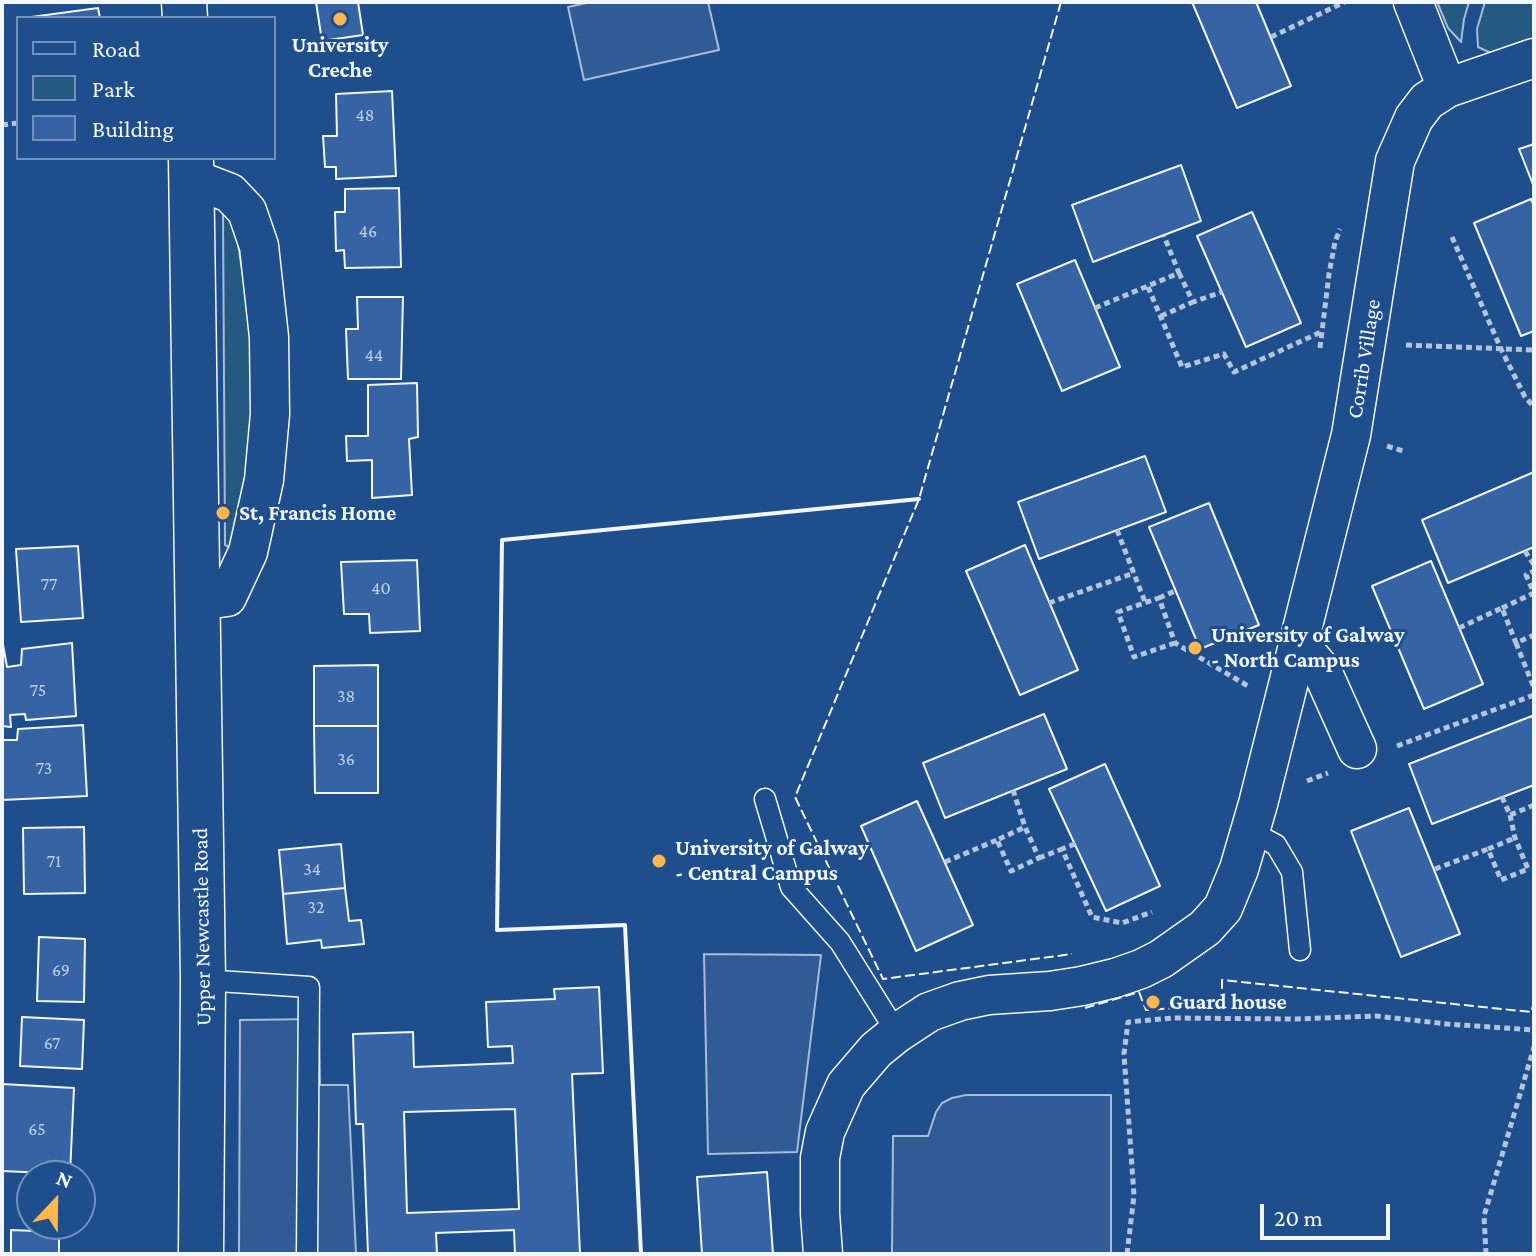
<!DOCTYPE html>
<html>
<head>
<meta charset="utf-8">
<style>
	body { margin:0 }
	#map { position:relative; width:1536px; height:1256px; overflow:hidden; background:#1f4e8c; font-family:"Crimson Pro",serif }
	canvas { display:block }
	.frame { position:absolute; inset:0; border:4px solid #f2f6ff; pointer-events:none }
	.legend { position:absolute; left:16px; top:16px; width:260px; height:144px; box-sizing:border-box; background:#1f4e8c; border:2px solid #7391ba; margin:0; padding:10px 14px; list-style:none; font-size:24px; color:#f2f6ff }
	.legend li { display:flex; align-items:center; gap:16px; height:40px }
	.legend b { width:40px; border:2px solid #7391ba }
	.north { position:absolute; left:16px; top:1160px; width:80px; height:80px; box-sizing:border-box; background:#1f4e8c; border:2px solid #7391ba; border-radius:50%; rotate:22deg; font-size:22px; font-weight:700; line-height:32px; text-align:center; color:#f2f6ff }
	.north::after { content:''; display:block; margin:auto; width:28px; height:36px; background:#ffb74d; clip-path:polygon(50% 0,100% 100%,50% 72%,0 100%) }
	.scale { position:absolute; left:1260px; top:1204px; width:130px; height:36px; box-sizing:border-box; border:4px solid #f2f6ff; border-top:0; padding-left:10px; font-size:24px; line-height:28px; white-space:nowrap; color:#f2f6ff; -webkit-text-stroke:6px #1f4e8c; paint-order:stroke }
</style>
</head>
<body>
<div id="map">
<canvas width="1536" height="1256"></canvas>
<div class="frame"></div>
<ul class="legend">
<li><b style="height:10px;background:#1f4e8c"></b>Road</li>
<li><b style="height:22px;background:#245a82"></b>Park</li>
<li><b style="height:22px;background:#3563a3"></b>Building</li>
</ul>
<div class="north">N</div>
<div class="scale">20 m</div>
</div>
<script>
const c = document.querySelector('canvas').getContext('2d');
c.lineJoin = 'round';
function fill(path, color) { c.fillStyle = color; c.fill(path, 'evenodd'); }
const toPath = rows => new Path2D(rows.map(r => 'M' + r).join(''));
function trace(path, color, width, dash) { c.strokeStyle = color; c.lineWidth = width; c.lineCap = dash ? 'butt' : 'round'; c.setLineDash(dash || []); c.stroke(path); }
function label(font, color, halo, rows, align = 'center') {
  c.font = font + ' "Crimson Pro",serif'; c.lineWidth = 6; c.setLineDash([]); c.textBaseline = 'middle'; c.strokeStyle = halo; c.fillStyle = color; for (const [text, x, y, turn = 0] of rows) {
    c.save(); c.translate(x, y); c.rotate((+turn || 0) * Math.PI / 180); c.textAlign = isNaN(turn) ? turn : align; if (halo) c.strokeText(text, 0, 0); c.fillText(text, 0, 0); c.restore();
  }
}
const green = toPath([
	[1437,2,1469,2,1464,19,1461,42,1448,28,1437,2],
	[1485,2,1534,2,1534,38,1491,53,1478,47,1477,29,1485,2],
	[223,211,234,218,252,335,254,435,232,548,225,545,223,211]
]);
fill(green, '#245a82');
trace(green, '#a8bbd7', 2);
const parking = toPath([
	[591,2,708,2,719,50,584,80,568,7,591,2],
	[704,954,821,955,797,1152,708,1154,704,954],
	[319,1019,320,1085,348,1085,356,1254,239,1254,240,1020,319,1019],
	[966,1095,1111,1095,1111,1254,892,1254,893,1136,928,1136,936,1112,942,1103,952,1098,966,1095]
]);
fill(parking, '#305b95');
trace(parking, '#a8bbd7', 2);
const building = toPath([
	[316,2,358,2,363,35,322,41,316,2],
	[1192,2,1256,2,1291,86,1237,108,1192,2],
	[98,8,100,18,24,18,98,8],
	[392,91,396,176,336,179,336,167,325,167,323,136,337,136,336,94,392,91],
	[1534,144,1534,187,1519,149,1534,144],
	[1181,165,1201,221,1093,262,1072,205,1181,165],
	[399,188,401,267,345,268,344,250,336,251,335,212,345,212,345,189,399,188],
	[1531,199,1534,206,1534,331,1521,336,1474,223,1531,199],
	[1252,212,1301,323,1246,347,1197,236,1252,212],
	[1075,260,1120,367,1062,391,1017,284,1075,260],
	[357,297,403,297,401,379,348,379,346,329,358,329,357,297],
	[417,383,418,437,409,439,412,495,372,498,372,460,347,461,346,436,368,436,368,385,417,383],
	[1145,456,1166,512,1039,559,1018,502,1145,456],
	[1534,472,1534,547,1448,583,1422,520,1534,472],
	[1209,503,1259,625,1200,649,1149,527,1209,503],
	[1025,545,1078,670,1020,695,966,571,1025,545],
	[78,546,83,618,21,622,16,549,78,546],
	[417,560,420,631,370,633,369,614,344,614,341,562,417,560],
	[1431,561,1483,684,1424,709,1372,586,1431,561],
	[2,639,7,667,21,665,22,649,72,643,76,716,26,720,25,714,10,715,11,727,2,726,2,639],
	[378,665,378,726,314,726,314,666,378,665],
	[1044,714,1067,769,945,818,923,763,1044,714],
	[1532,716,1534,722,1534,785,1432,824,1409,764,1532,716],
	[83,725,87,796,2,800,2,740,17,740,18,729,83,725],
	[314,726,378,726,378,793,315,793,314,726],
	[1105,764,1160,886,1106,911,1049,789,1105,764],
	[917,801,973,925,916,951,861,826,917,801],
	[1409,808,1460,934,1401,957,1351,831,1409,808],
	[84,827,85,893,24,894,23,828,84,827],
	[341,844,345,888,283,894,279,850,341,844],
	[345,888,349,921,361,920,364,944,322,948,321,940,287,944,283,894,345,888],
	[39,937,85,939,84,1002,37,1001,39,937],
	[599,987,603,1073,572,1074,580,1254,515,1254,514,1230,436,1233,437,1254,368,1254,363,1124,356,1124,353,1034,413,1032,414,1067,513,1063,512,1046,488,1047,486,1002,555,999,554,989,599,987],
	[515,1109,519,1209,407,1213,404,1112,515,1109],
	[22,1017,84,1020,82,1069,20,1066,22,1017],
	[2,1084,74,1088,70,1174,2,1171,2,1084],
	[767,1172,773,1254,702,1254,697,1177,767,1172],
	[11,1230,59,1232,59,1254,11,1254,11,1230]
]);
fill(building, '#3563a3');
trace(building, '#f2f6ff', 2);
const lane = toPath([
	[765,799,791,887,840,942,897,1033],
	[1250,831,1276,845,1292,872,1300,950],
	[203,980,309,987,307,1254]
]);
const street = toPath([
	[1413,2,1447,88,1534,58],
	[191,178,230,193,247,211,259,246,269,337,270,414,264,480,248,552,227,597,197,601],
	[1299,644,1322,671,1357,749],
	[823,1254,820,1213,820,1158,825,1132,846,1085,876,1050,897,1033,929,1012,960,1001,989,995,1050,991,1082,986,1115,978,1141,969,1161,959,1205,928,1223,908,1239,869,1258,804,1351,435,1395,161,1414,118,1427,101,1447,88]
]);
const primary = toPath([
	[184,2,185,18],
	[191,158,203,980,201,1254]
]);
trace(lane, '#f2f6ff', 23);
trace(street, '#f2f6ff', 41);
trace(primary, '#f2f6ff', 47);
trace(toPath([
	[1271,37,1345,2],
	[2,125,18,123],
	[1452,237,1501,349,1525,397,1534,407],
	[1179,273,1193,302,1222,292],
	[1148,287,1182,367,1224,354,1234,372,1321,332],
	[1095,308,1179,273,1164,236],
	[1161,316,1193,302],
	[1406,345,1534,350],
	[1320,348,1329,274,1335,242,1340,229],
	[1387,446,1403,451],
	[1117,530,1145,602],
	[1525,551,1534,565],
	[1159,598,1175,591],
	[1049,603,1134,573],
	[1502,608,1534,593,1526,575,1534,571],
	[1459,628,1502,608,1516,643,1534,635],
	[1175,643,1134,657,1118,612,1159,598,1175,643,1248,686],
	[1516,643,1534,688],
	[1397,746,1534,695],
	[1307,781,1328,773],
	[1013,790,1025,827,1039,858,1011,871,997,840,1025,827],
	[1502,797,1510,815,1534,805],
	[1510,815,1515,838,1528,869,1501,880,1488,849,1515,838],
	[1075,844,1062,849,1092,917,1122,923,1152,912],
	[1039,858,1062,849],
	[945,862,997,840],
	[1435,869,1488,849],
	[1127,1254,1134,1196,1124,1054,1128,1022,1173,1018,1296,1019,1376,1016,1447,1024,1534,1030],
	[1486,1254,1484,1216,1534,1047]
]), '#b3c4dc', 5, [6, 4]);
trace(lane, '#1f4e8c', 20);
trace(street, '#1f4e8c', 38);
trace(primary, '#1f4e8c', 44);
trace(toPath([
	[1061,2,919,499,795,797,883,979,1072,954],
	[1085,1008,1139,992,1146,1010,1222,1005,1222,980,1531,1012,1534,1003]
]), '#f2f6ff', 2, [10, 4]);
trace(toPath([
	[641,1254,625,925,497,930,502,540,919,499]
]), '#f2f6ff', 4);
for (const [x, y, r, color] of [
	[340,19,8,"#ffb74d"],
	[223,513,8,"#ffb74d"],
	[1195,648,8,"#ffb74d"],
	[659,861,8,"#ffb74d"],
	[1153,1002,8,"#ffb74d"]
]) { const dot = new Path2D(); dot.arc(x, y, r, 0, 2 * Math.PI); c.fillStyle = color; c.fill(dot); trace(dot, '#1f4e8c', 3); }
label('18px', '#c3d1e8', null, [
	["48",365,115],
	["46",368,231],
	["44",374,355],
	["77",49,584],
	["40",381,588],
	["75",38,690],
	["38",346,696],
	["36",346,759],
	["73",44,768],
	["71",54,861],
	["34",312,869],
	["32",316,907],
	["69",61,970],
	["67",52,1043],
	["65",37,1129]
]);
label('bold 22px', '#f2f6ff', '#1f4e8c', [
	["University",340,45,"center"],
	["Creche",340,70,"center"],
	["St, Francis Home",239,513],
	["University of Galway",1211,635],
	["- North Campus",1211,660],
	["University of Galway",675,848],
	["- Central Campus",675,873],
	["Guard house",1169,1002]
], 'left');
label('22px', '#f2f6ff', '#1f4e8c', [
	["Corrib Village",1364,359,-81],
	["Upper Newcastle Road",202,927,-91]
]);
</script>
</body>
</html>
